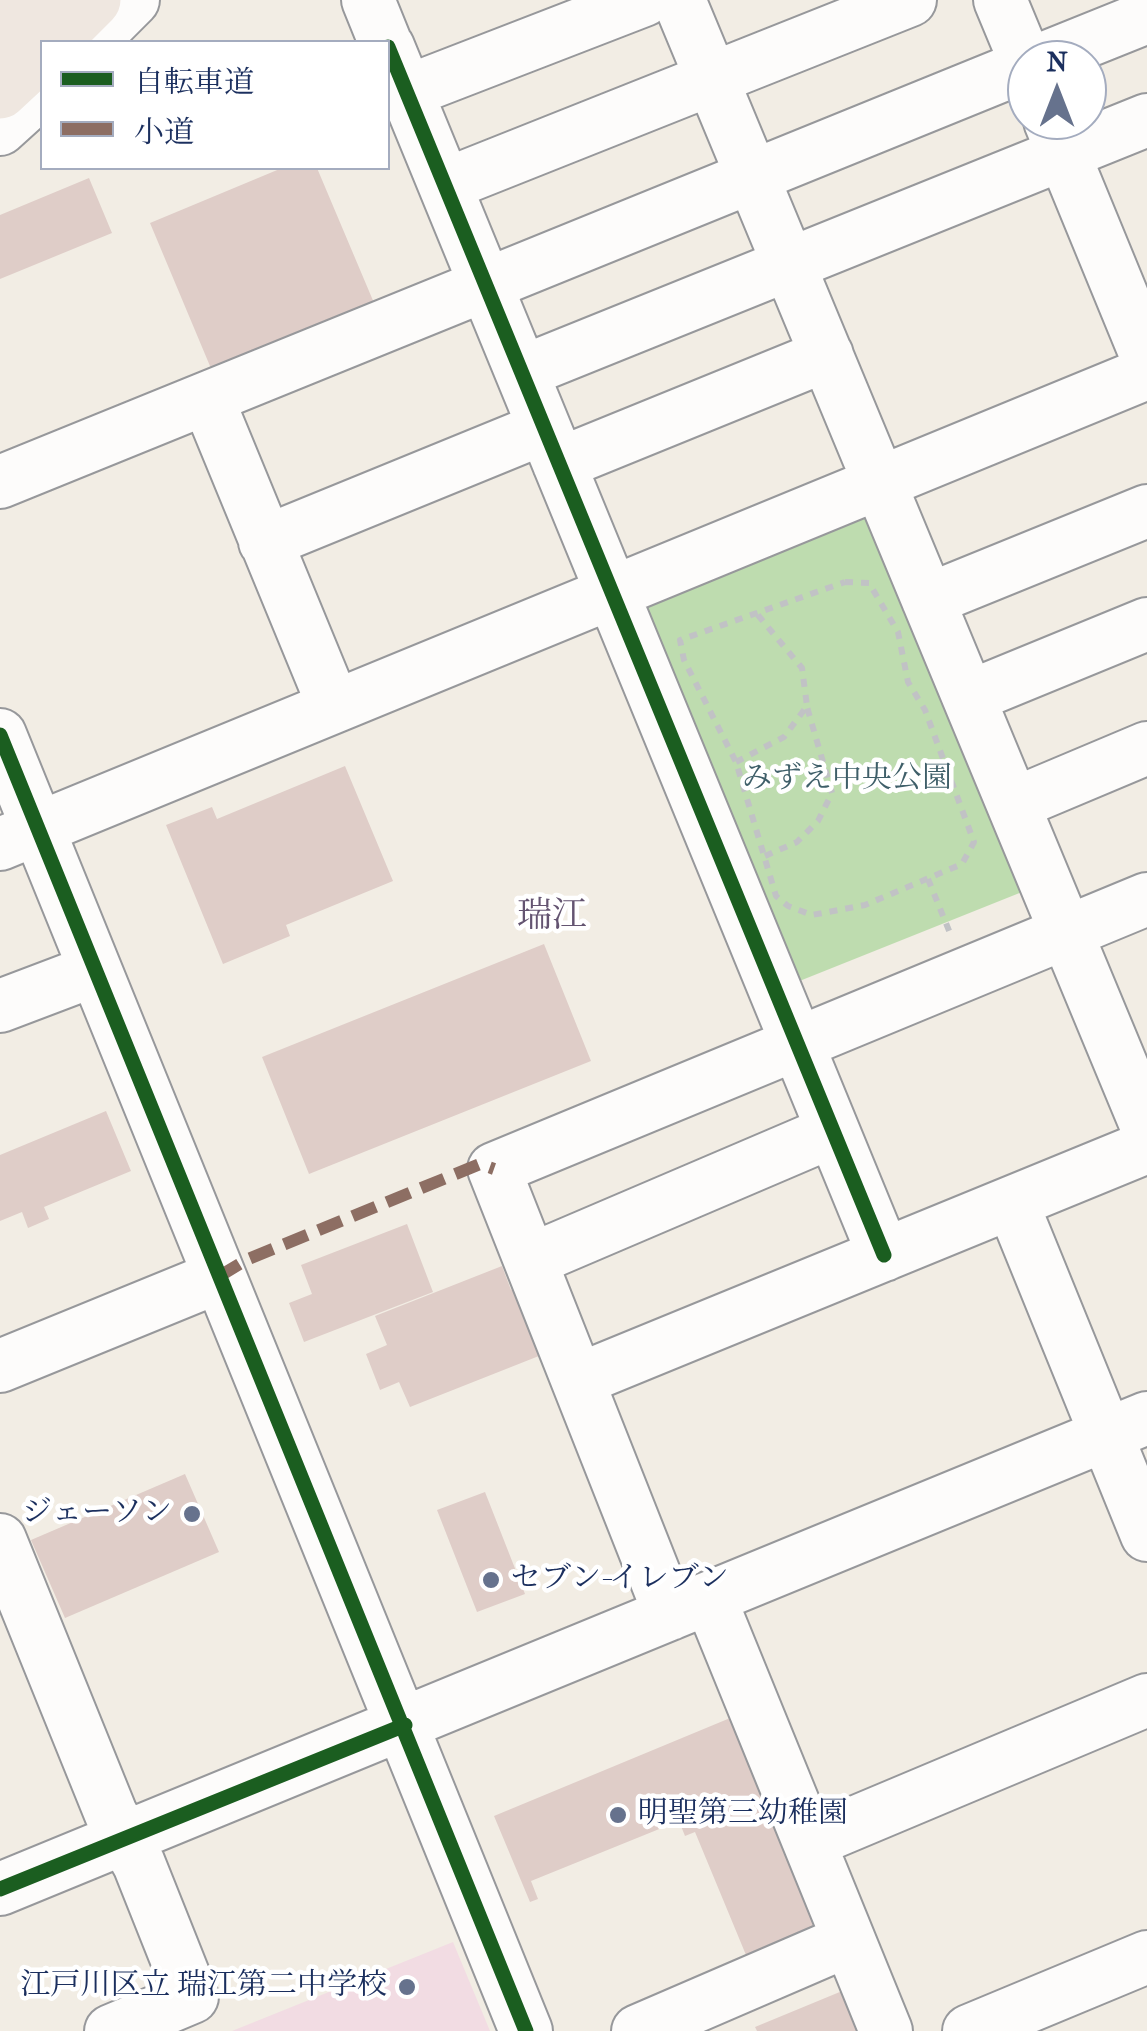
<!DOCTYPE html>
<html>
<head>
<meta charset="utf-8">
<style>
	body { margin:0 }
	#map { position:relative; width:1147px; height:2031px; overflow:hidden; background:#f2ede4; font-family:"IM FELL French Canon","Noto Serif JP",serif }
	canvas { display:block }
	.legend { position:absolute; left:40px; top:40px; width:350px; height:130px; box-sizing:border-box; background:#fff; border:2px solid #a4acbf; margin:0; padding:12px 18px; list-style:none; font-size:30px; color:#1b2f5e }
	.legend li { display:flex; align-items:center; gap:20px; height:50px }
	.legend b { width:50px; border:2px solid #a4acbf }
	.north { position:absolute; left:1007px; top:40px; width:100px; height:100px; box-sizing:border-box; background:#fff; border:2px solid #a4acbf; border-radius:50%; rotate:0deg; font-size:28px; font-weight:700; line-height:40px; text-align:center; color:#1b2f5e }
	.north::after { content:''; display:block; margin:auto; width:35px; height:45px; background:#66728d; clip-path:polygon(50% 0,100% 100%,50% 72%,0 100%) }
</style>
</head>
<body>
<div id="map">
<canvas width="1147" height="2031"></canvas>
<ul class="legend">
<li><b style="height:12px;background:#1b5e20"></b>自転車道</li>
<li><b style="height:12px;background:#8d6e63"></b>小道</li>
</ul>
<div class="north">N</div>
</div>
<script>
const c = document.querySelector('canvas').getContext('2d');
c.lineJoin = 'round';
function fill(path, color) { c.fillStyle = color; c.fill(path, 'evenodd'); }
const toPath = rows => new Path2D(rows.map(r => 'M' + r).join(''));
function trace(path, color, width, dash) { c.strokeStyle = color; c.lineWidth = width; c.lineCap = dash ? 'butt' : 'round'; c.setLineDash(dash || []); c.stroke(path); }
function label(font, color, halo, rows, align = 'center') {
  c.font = font + ' "IM FELL French Canon","Noto Serif JP",serif'; c.lineWidth = 9; c.setLineDash([]); c.textBaseline = 'middle'; c.strokeStyle = halo; c.fillStyle = color; for (const [text, x, y, turn = 0] of rows) {
    c.save(); c.translate(x, y); c.rotate((+turn || 0) * Math.PI / 180); c.textAlign = isNaN(turn) ? turn : align; if (halo) c.strokeText(text, 0, 0); c.fillText(text, 0, 0); c.restore();
  }
}
fill(toPath([
	[453,1942,490,2031,232,2031]
]), '#f2dce3');
fill(toPath([
	[859,505,1042,884,782,988,632,603]
]), '#bedcaf');
fill(toPath([
	[282,168,317,168,377,310,215,378,150,223],
	[89,178,112,233,0,279,0,215],
	[345,766,393,881,286,925,290,936,223,964,166,825,212,807,217,819],
	[544,944,591,1061,309,1174,262,1057],
	[106,1111,131,1171,44,1207,49,1219,28,1228,22,1212,0,1221,0,1155],
	[407,1224,433,1292,304,1342,289,1303,312,1294,301,1265],
	[502,1266,511,1290,523,1285,549,1352,410,1407,399,1382,380,1390,366,1354,387,1345,375,1316],
	[185,1474,219,1552,65,1618,31,1540],
	[485,1492,525,1594,477,1612,437,1510],
	[735,1716,822,1925,746,1955,695,1832,685,1836,679,1821,531,1881,538,1899,530,1902,494,1816],
	[847,1989,865,2031,757,2031,755,2027]
]), '#dfcdc8');
const minor = toPath([
	[368,0,385,42],
	[679,0,1147,1127],
	[1000,0,1027,65],
	[91,42,133,0],
	[388,47,884,1255],
	[1040,60,1147,17],
	[406,92,644,0],
	[1050,121,1147,357],
	[0,129,42,91],
	[445,185,910,0],
	[522,372,1147,120],
	[207,398,333,704],
	[559,464,827,355],
	[0,482,1027,65],
	[265,542,544,428],
	[928,600,1147,511],
	[969,697,1147,624],
	[0,735,526,2031],
	[1014,804,1147,748],
	[0,844,1147,373],
	[0,1006,95,970],
	[1012,1203,1147,1535],
	[531,1260,833,1131],
	[0,1366,218,1277],
	[578,1380,1147,1147],
	[0,1540,111,1814,139,1864,192,1997,111,2031],
	[710,1599,886,2031],
	[670,1614,494,1169,1147,899],
	[809,1842,1147,1700],
	[0,1889,1147,1418],
	[638,2031,849,1940],
	[969,2031,1147,1957]
]);
const highway = toPath([
	[0,35,34,0],
	[51,42,93,0],
	[0,91,42,52]
]);
trace(minor, '#97989b', 56);
trace(highway, '#97989b', 59);
trace(toPath([
	[845,582,869,583,898,632,908,682,925,710,974,842,962,864,865,905,812,915,788,906,776,896,736,762,684,660,680,640,845,582],
	[736,762,784,737,807,706,802,668,757,614],
	[765,856,797,842,818,821,832,793,807,707],
	[928,879,952,938]
]), '#c1c2c5', 6, [8, 8]);
trace(minor, '#fdfcfb', 52);
trace(highway, '#efe7e0', 55);
trace(toPath([
	[218,1277,246,1260,480,1164,494,1169]
]), '#8d6e63', 12, [25, 12]);
trace(toPath([
	[388,47,884,1255],
	[0,735,526,2031],
	[0,1889,405,1725]
]), '#1b5e20', 15);
for (const [x, y, r, color] of [
	[192,1514,10,"#66728d"],
	[491,1580,10,"#66728d"],
	[618,1815,10,"#66728d"],
	[407,1987,10,"#66728d"]
]) { const dot = new Path2D(); dot.arc(x, y, r, 0, 2 * Math.PI); c.fillStyle = color; c.fill(dot); trace(dot, '#fff', 4); }
label('30px', '#3f5f69', '#fff', [
	["みずえ中央公園",847,780]
]);
label('30px', '#1b2f5e', '#fff', [
	["ジェーソン",172,1514],
	["セブン-イレブン",511,1580,"left"],
	["明聖第三幼稚園",638,1815,"left"],
	["江戸川区立 瑞江第二中学校",387,1987]
], 'right');
label('35px', '#645471', '#fff', [
	["瑞江",552,917]
]);
</script>
</body>
</html>
